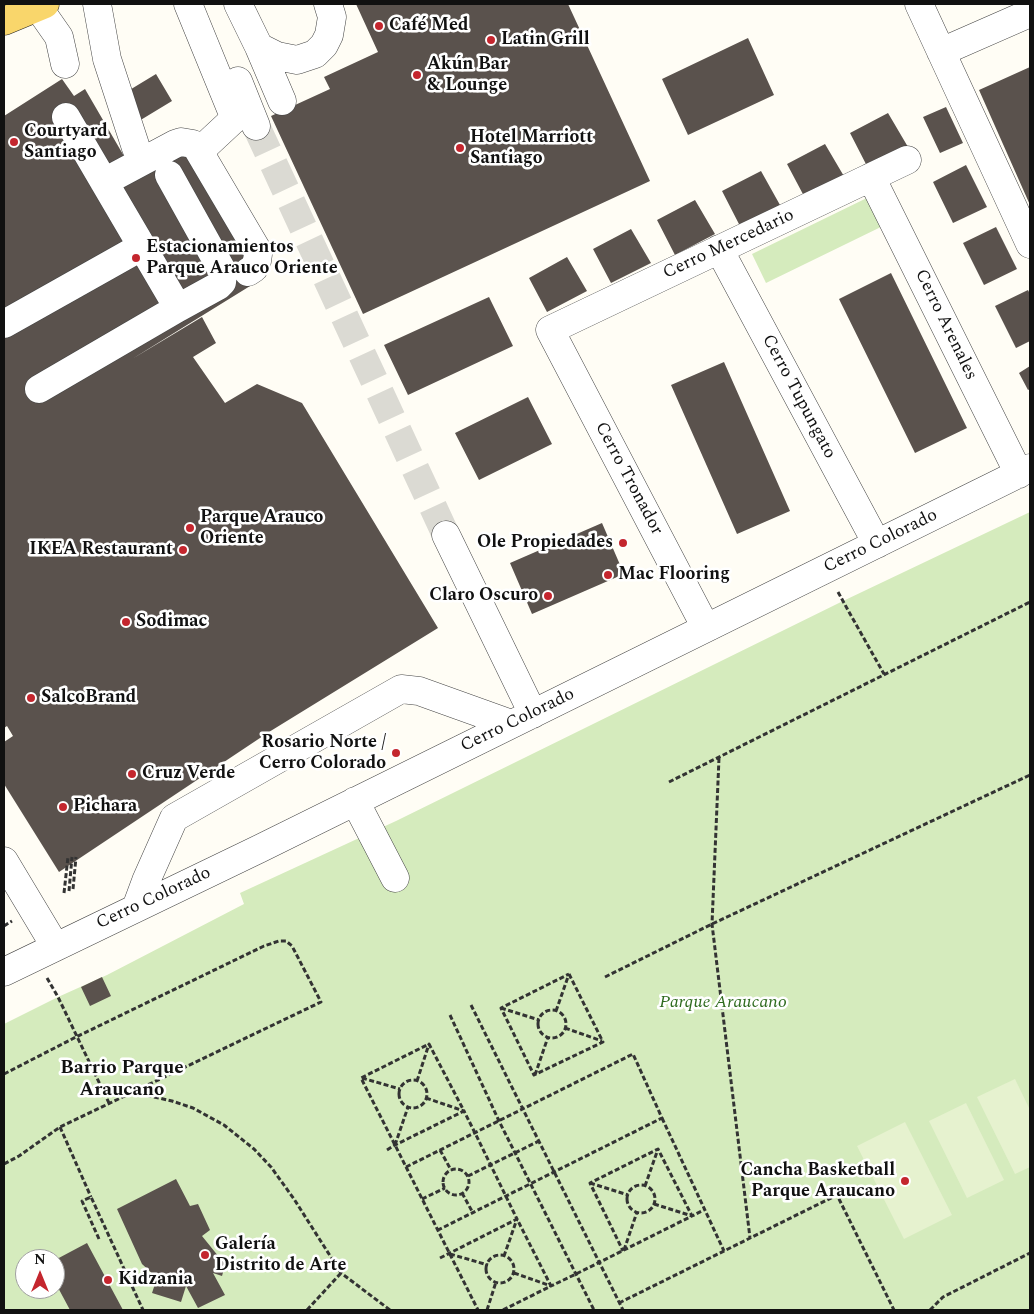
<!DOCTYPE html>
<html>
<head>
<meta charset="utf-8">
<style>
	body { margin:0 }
	#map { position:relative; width:1034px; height:1314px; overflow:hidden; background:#fffdf5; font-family:Spectral,serif }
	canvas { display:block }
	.frame { position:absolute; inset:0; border:5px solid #111; pointer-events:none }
	.north { position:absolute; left:15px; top:1249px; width:50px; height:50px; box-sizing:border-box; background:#fff; border:1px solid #a0a0a0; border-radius:50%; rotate:0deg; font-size:14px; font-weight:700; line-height:20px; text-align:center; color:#111 }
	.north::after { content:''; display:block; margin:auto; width:18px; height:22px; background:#c4262e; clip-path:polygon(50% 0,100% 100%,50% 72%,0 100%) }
</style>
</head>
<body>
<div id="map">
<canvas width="1034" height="1314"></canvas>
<div class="frame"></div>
<div class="north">N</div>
</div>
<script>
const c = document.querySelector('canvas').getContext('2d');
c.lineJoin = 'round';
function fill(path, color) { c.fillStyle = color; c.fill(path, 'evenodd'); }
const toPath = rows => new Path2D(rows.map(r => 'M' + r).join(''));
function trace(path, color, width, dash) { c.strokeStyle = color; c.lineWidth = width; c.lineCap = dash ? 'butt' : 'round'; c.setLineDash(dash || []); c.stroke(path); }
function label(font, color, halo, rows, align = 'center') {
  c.font = font + ' Spectral,serif'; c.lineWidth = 5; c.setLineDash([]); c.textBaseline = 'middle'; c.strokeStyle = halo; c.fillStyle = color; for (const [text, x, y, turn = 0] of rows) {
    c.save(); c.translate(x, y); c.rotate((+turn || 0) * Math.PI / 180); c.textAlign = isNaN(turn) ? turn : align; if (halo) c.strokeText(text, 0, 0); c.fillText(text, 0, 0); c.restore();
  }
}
fill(toPath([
	[873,195,887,224,766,283,752,254],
	[1030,512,1030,1310,4,1310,4,1024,58,997,107,975,244,904,240,893,396,821,843,601],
	[25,1259,55,1259,55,1289,25,1289]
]), '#d5ebbd');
fill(toPath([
	[1015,1079,1030,1110,1030,1167,1015,1174,977,1097],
	[966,1103,1004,1180,967,1198,929,1121],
	[905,1122,952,1215,904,1239,857,1146]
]), '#e6f2cf');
fill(toPath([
	[356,4,568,4,650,181,363,314,271,116,330,89,324,77,378,52],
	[748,38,774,95,688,135,662,79],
	[1030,67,1030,205,979,90],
	[156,74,172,101,139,121,123,94],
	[62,79,74,96,85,89,128,163,179,133,270,263,269,270,263,278,132,359,202,317,216,343,193,357,225,403,257,384,302,403,438,628,269,732,59,872,4,784,4,742,13,736,7,726,4,728,4,116],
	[946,107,963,143,940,153,923,117],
	[888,113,908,147,868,168,850,133],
	[825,144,845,178,805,198,787,164],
	[966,165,987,207,953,223,933,182],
	[761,171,780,205,740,226,722,191],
	[695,200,715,234,675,255,657,220],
	[996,227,1017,269,984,285,963,243],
	[631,229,651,263,611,283,593,249],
	[567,257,587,291,547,312,529,278],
	[891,273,967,428,915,453,839,299],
	[1028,290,1030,294,1030,341,1016,348,995,306],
	[489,297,513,346,408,395,384,345],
	[724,362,790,511,737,534,671,385],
	[1030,366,1030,389,1028,390,1019,373],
	[528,397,552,444,479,480,455,433],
	[602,523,624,574,532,614,510,563],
	[102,977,111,996,90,1006,81,987],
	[176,1179,190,1206,198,1204,210,1230,202,1236,219,1257,227,1258,222,1276,213,1273,225,1295,198,1308,186,1286,181,1302,152,1293,157,1278,142,1264,117,1209],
	[87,1243,123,1310,70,1310,55,1282,55,1260]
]), '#5a524d');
trace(toPath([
	[256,126,446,535]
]), '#dbdad3', 28, [28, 14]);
const minor = toPath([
	[97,4,107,59,136,148],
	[188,4,233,114,233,120,204,147],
	[238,4,259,47,282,101],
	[919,4,1030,244],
	[38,7,59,37,65,64],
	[259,47,277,56,297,60,315,54,324,45,329,35,332,17,328,4],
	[941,52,1030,13],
	[238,81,256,126],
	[169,175,223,272,222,282,218,286,178,308],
	[871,177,1019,474],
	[104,182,175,144,181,142,193,144,197,148,256,248,258,254,257,261,254,268,248,272],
	[719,249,877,544],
	[4,324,141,247],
	[39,389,178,308,66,117],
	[446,535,533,714],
	[706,628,550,330,907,160],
	[355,801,395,878],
	[4,861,55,946],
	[136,908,146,881,174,818,401,689,419,691,511,724],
	[4,972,259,849,1030,468]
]);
const major = toPath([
	[4,21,45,4]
]);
trace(minor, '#444', 29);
trace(major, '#222', 29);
trace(toPath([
	[838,592,849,612,884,674],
	[719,758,712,924,750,1238],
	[669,782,1030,602],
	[73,889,76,857],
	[69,891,72,857],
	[64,893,68,857],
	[4,926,12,921],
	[569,974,603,1042,534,1075,501,1008,569,974],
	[605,977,712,924,1030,775],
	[47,978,58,997,109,1103],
	[471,1005,623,1310],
	[501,1008,539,1020],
	'538 1024a14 14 0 1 1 28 0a14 14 0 1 1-28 0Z',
	[556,1011,569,974],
	[450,1015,499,1121,594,1310],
	[565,1028,602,1041],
	[4,1074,76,1037,264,946,279,941,286,941,292,946,321,1002,60,1127,19,1156,4,1164],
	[535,1075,548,1037],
	[362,1078,400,1089],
	'399 1094a14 14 0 1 1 28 0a14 14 0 1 1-28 0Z',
	[417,1081,429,1044],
	[132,1092,172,1101,193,1108,224,1125,254,1149,271,1167,294,1199,341,1273,390,1310],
	[426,1098,464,1111,475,1133,517,1219,504,1256],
	[662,1118,724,1251],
	[60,1127,91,1197],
	[395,1145,408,1107],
	[387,1150,395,1145,464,1111,429,1044,361,1078,395,1145,478,1310],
	[440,1150,451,1170],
	[406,1167,633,1054,662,1118,438,1230],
	'443 1182a13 13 0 1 1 26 0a13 13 0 1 1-26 0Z',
	[468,1176,539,1141],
	[590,1183,628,1195],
	'627 1199a14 14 0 1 1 28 0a14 14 0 1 1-28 0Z',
	[645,1186,658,1149],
	[462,1193,473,1213],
	[422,1199,445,1188],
	[654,1204,692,1216,704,1210],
	[99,1239,82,1201,91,1197,143,1310],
	[624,1250,637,1212],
	[450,1254,488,1265],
	'486 1269a14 14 0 1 1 28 0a14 14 0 1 1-28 0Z',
	[440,1258,517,1219,551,1286,503,1310],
	[514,1273,551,1286,576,1274,692,1216,658,1149,590,1183,623,1251],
	[619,1303,837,1195,894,1310],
	[307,1310,341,1273],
	[487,1310,496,1282],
	[930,1310,943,1297,1030,1253]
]), '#333', 3, [5, 2.5]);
trace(minor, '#fff', 28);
trace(major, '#f9d66b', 28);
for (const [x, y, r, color] of [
	[379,26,5,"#c4262e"],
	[491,40,5,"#c4262e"],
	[417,75,5,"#c4262e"],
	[14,142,5,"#c4262e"],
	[460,148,5,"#c4262e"],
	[136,258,5,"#c4262e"],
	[190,528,5,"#c4262e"],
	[623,543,5,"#c4262e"],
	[183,550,5,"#c4262e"],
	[608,575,5,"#c4262e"],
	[548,596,5,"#c4262e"],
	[126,622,5,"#c4262e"],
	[31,698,5,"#c4262e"],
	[396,753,5,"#c4262e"],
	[132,774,5,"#c4262e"],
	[63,807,5,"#c4262e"],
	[905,1181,5,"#c4262e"],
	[205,1255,5,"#c4262e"],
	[108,1280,5,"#c4262e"]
]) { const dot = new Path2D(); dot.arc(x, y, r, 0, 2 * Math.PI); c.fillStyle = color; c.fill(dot); trace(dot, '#fff', 2); }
label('bold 18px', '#111', '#fff', [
	["Café Med",389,26],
	["Latin Grill",501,40],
	["Akún Bar",427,65],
	["& Lounge",427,86],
	["Courtyard",24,132],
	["Santiago",24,153],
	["Hotel Marriott",470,138],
	["Santiago",470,159],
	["Estacionamientos",146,248],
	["Parque Arauco Oriente",146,269],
	["Parque Arauco",200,518],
	["Oriente",200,539],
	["Ole Propiedades",613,543,"right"],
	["IKEA Restaurant",173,550,"right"],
	["Mac Flooring",618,575],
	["Claro Oscuro",538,596,"right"],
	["Sodimac",136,622],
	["SalcoBrand",41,698],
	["Rosario Norte /",386,743,"right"],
	["Cerro Colorado",386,764,"right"],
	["Cruz Verde",142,774],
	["Pichara",73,807],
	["Cancha Basketball",895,1171,"right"],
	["Parque Araucano",895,1192,"right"],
	["Galería",215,1245],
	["Distrito de Arte",215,1266],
	["Kidzania",118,1280]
], 'left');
label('18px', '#111', '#fff', [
	["Cerro Mercedario",729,245,-25],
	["Cerro Arenales",945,325,64],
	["Cerro Tupungato",798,397,62],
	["Cerro Tronador",628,479,62],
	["Cerro Colorado",881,542,-26],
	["Cerro Colorado",518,721,-26],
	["Cerro Colorado",154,899,-25]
]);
label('italic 18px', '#2f6b1f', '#fff', [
	["Parque Araucano",723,1003]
]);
label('bold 19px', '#111', '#fff', [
	["Barrio Parque",122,1069],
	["Araucano",122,1091]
]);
</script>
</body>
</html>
